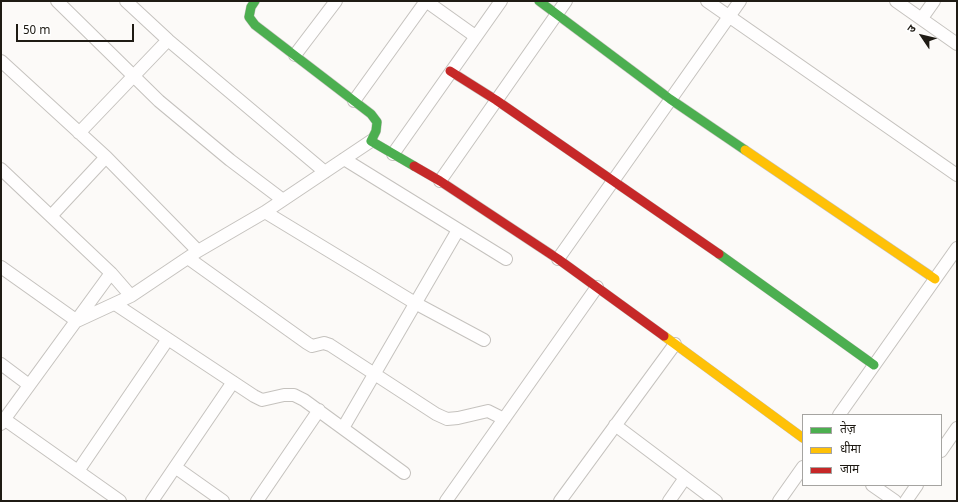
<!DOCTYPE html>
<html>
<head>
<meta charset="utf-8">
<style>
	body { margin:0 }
	#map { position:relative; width:958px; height:502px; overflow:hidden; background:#fcfaf8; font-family:Georgia,"Noto Sans Devanagari",serif }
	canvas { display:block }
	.frame { position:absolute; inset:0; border:2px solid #1f1b14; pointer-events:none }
	.legend { position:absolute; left:802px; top:414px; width:140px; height:72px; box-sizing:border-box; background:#fff; border:1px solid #a5a4a1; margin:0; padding:5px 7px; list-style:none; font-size:12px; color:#1f1b14 }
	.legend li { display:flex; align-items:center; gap:8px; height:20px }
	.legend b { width:20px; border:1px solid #a5a4a1 }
	.north { position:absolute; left:902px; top:16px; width:40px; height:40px; -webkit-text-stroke:3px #fff; paint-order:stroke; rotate:305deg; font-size:11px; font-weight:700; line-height:16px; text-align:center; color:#1f1b14 }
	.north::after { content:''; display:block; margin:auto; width:14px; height:18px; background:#1f1b14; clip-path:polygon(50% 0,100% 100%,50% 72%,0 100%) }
	.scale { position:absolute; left:16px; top:24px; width:118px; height:18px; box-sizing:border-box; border:2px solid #1f1b14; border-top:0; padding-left:5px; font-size:12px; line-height:14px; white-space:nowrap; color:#1f1b14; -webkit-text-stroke:3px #fff; paint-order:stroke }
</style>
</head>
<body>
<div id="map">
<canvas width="958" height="502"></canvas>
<div class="frame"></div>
<ul class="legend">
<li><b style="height:5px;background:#4caf50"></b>तेज़</li>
<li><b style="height:5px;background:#ffc107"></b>धीमा</li>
<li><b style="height:5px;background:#c62828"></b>जाम</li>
</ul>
<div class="north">उ</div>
<div class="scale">50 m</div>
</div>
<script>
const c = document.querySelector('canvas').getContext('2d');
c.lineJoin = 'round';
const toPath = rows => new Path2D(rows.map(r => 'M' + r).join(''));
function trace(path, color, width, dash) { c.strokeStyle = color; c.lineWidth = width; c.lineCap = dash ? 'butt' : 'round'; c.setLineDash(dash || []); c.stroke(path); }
const street = toPath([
	[57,1,159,101,230,160,283,200],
	[126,1,168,40,325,172],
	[426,1,475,36],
	[707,1,957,175],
	[896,1,957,44],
	[922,18,934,1],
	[295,55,336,1],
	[1,61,106,157,198,251],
	[354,101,426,1],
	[79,133,168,40],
	[393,154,501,1],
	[344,159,506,259],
	[1,169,111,273,131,296],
	[440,181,566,1],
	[265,212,415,303,484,340],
	[51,216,106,157],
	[188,258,307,343,312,346,324,343,330,345,436,414,447,419,458,418,488,411,504,419],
	[558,259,740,1],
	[1,267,77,321,131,296,198,251,265,212,371,141],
	[115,304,254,396,262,400,284,395,294,395,304,400,404,473],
	[1,364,29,385],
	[839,415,957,248],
	[4,419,120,501],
	[1,424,111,273],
	[615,425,716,501],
	[343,428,458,230],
	[941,451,957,428],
	[175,467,223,501],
	[78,471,168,339],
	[872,485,895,501],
	[152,501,233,382],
	[257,501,319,410],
	[446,501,597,287],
	[560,501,675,344],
	[669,501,685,478],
	[779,501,803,467],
	[906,501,917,485]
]);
const fast = toPath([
	[255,1,251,7,249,17,255,25,371,114,377,122,376,131,371,141,414,166],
	[539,1,670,99,745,150],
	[719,254,874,365]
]);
const slow = toPath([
	[745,150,935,279],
	[664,336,803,438]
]);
const jam = toPath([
	[450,71,496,100,719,254],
	[414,166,440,181,558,259,664,336]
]);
trace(street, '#c5c2be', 14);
trace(fast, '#c5c2be', 10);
trace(slow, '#c5c2be', 10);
trace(jam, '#c5c2be', 10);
trace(street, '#fffefe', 12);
trace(fast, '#4caf50', 9);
trace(slow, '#ffc107', 9);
trace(jam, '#c62828', 9);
</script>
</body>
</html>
